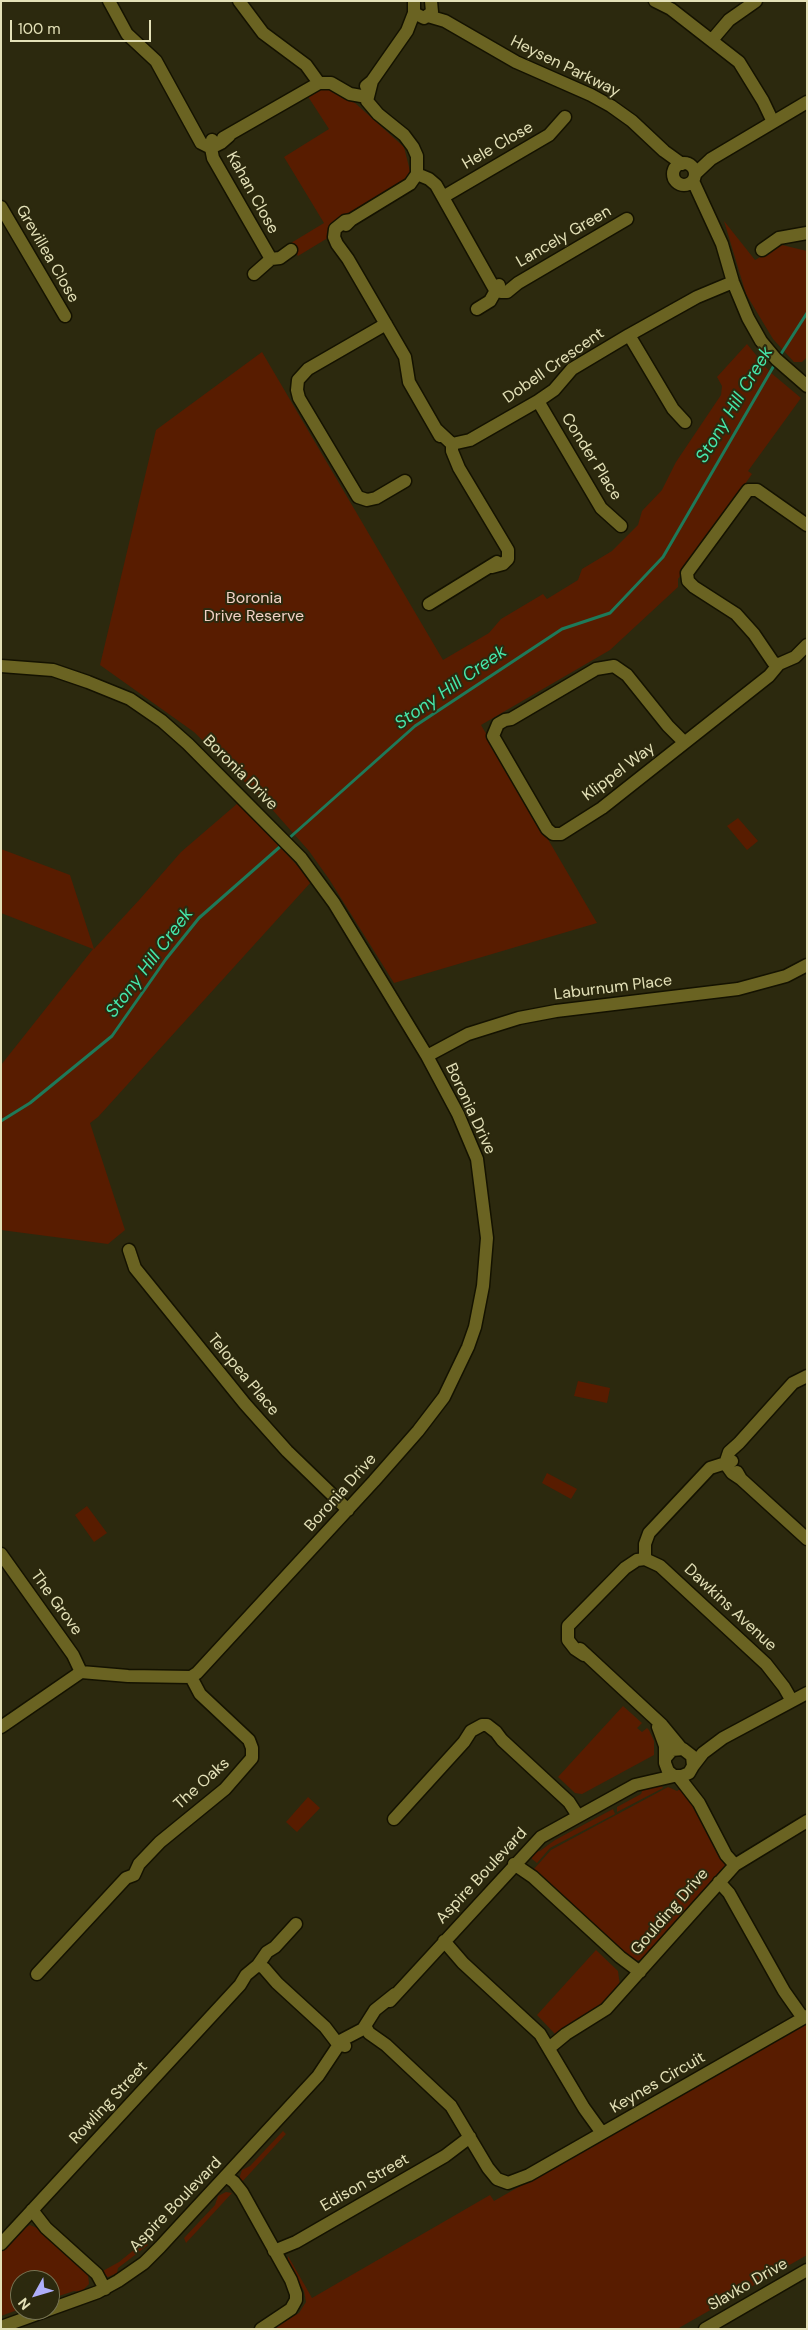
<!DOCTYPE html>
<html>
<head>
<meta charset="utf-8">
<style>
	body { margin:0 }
	#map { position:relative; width:808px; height:2330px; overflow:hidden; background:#2c290e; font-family:"DM Sans",sans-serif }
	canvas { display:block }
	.frame { position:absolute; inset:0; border:2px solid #e4e1b8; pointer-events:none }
	.north { position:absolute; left:10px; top:2270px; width:50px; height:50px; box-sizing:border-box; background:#2c290e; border:1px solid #767352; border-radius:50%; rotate:231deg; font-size:14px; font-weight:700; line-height:20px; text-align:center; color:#e4e1b8 }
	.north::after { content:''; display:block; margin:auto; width:18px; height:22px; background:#aeaefa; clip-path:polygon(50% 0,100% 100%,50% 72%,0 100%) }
	.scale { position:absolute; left:10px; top:20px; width:141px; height:22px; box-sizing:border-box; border:2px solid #e4e1b8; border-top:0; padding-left:6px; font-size:15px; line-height:18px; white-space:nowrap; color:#e4e1b8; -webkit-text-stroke:4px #2c290e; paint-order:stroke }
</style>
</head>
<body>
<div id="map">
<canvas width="808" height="2330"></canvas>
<div class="frame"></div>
<div class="north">N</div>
<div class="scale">100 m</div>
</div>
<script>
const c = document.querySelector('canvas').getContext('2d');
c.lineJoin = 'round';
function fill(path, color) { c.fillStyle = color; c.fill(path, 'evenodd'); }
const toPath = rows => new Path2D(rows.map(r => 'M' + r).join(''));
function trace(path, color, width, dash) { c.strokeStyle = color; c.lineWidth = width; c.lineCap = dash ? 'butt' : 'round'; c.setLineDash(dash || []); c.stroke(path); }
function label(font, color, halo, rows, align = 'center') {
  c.font = font + ' "DM Sans",sans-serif'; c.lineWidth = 4; c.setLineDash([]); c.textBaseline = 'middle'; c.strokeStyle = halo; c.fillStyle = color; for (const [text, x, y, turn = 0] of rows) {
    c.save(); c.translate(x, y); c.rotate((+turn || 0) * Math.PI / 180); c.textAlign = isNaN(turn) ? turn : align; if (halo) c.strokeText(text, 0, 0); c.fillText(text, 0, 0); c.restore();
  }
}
fill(toPath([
	[323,84,355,103,404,147,410,171,400,186,331,236,298,256,291,243,324,223,284,157,329,129,307,95],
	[724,221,755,260,782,245,807,251,807,357,802,362,794,362,773,339,746,294],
	[747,344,770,372,801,398,748,471,752,474,678,579,678,587,610,650,481,725,597,923,394,983,329,879,309,851,270,807,194,732,100,665,156,430,262,352,443,660,489,633,501,619,543,594,547,599,578,580,582,569,612,551,638,525,642,511,662,490,676,462,721,395,722,386,717,377],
	[238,803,312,881,98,1117,90,1123,125,1230,108,1244,1,1230,1,1065,93,949,1,913,1,849,70,875,94,949,140,899,181,852],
	[738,818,758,841,747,850,727,826],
	[578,1381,610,1388,607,1403,574,1396],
	[547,1473,577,1489,571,1499,542,1483],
	[87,1506,107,1533,94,1542,75,1515],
	[623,1706,642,1723,637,1728,642,1732,647,1728,649,1730,654,1741,654,1755,582,1794,575,1793,558,1777],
	[661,1783,663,1788,617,1812,617,1807,641,1794,643,1789],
	[668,1787,677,1791,684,1787,726,1860,725,1866,641,1960,633,1961,534,1869,551,1850],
	[308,1797,320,1808,297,1832,286,1822],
	[613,1809,615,1814,550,1848,537,1863,532,1859,531,1857,535,1852,540,1851,555,1840],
	[596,1950,618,1971,620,1986,602,2006,555,2034,537,2015],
	[807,2022,807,2255,677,2329,271,2329,299,2313,306,2302,304,2291,288,2263,288,2256,312,2298,490,2195,494,2201],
	[283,2131,286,2134,241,2183,239,2179,242,2170,250,2166],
	[226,2192,232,2193,186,2243,184,2238,215,2205,218,2196],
	[30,2225,42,2230,88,2274,89,2284,81,2292,74,2291,50,2299,50,2280,20,2280,20,2309,1,2316,1,2252,21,2230],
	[145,2241,148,2245,118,2268,117,2273,108,2277,102,2275,101,2272,119,2262]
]), '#581c00');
trace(toPath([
	[779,357,807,313],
	[287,840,415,726,562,629,610,613,663,557,776,362],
	[1,1121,30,1103,112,1036,166,959,199,918,282,845]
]), '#1e7a59', 3);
const minor = toPath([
	[109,1,127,34,156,61,201,143,211,148,221,143,229,136],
	[239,1,263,33,306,65,319,83],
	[414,1,414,13,424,18,432,12,431,1],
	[655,1,671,9,739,62,763,101,773,122],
	[428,16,445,21,516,62,591,95,611,106,632,121,664,151,682,164],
	[712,40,729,20,756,1],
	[366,86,372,81,407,31,414,13],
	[223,138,319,83,331,83,350,94,367,97],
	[212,140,211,148,213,158,271,259],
	'673 174a11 11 0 1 1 22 0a11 11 0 1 1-22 0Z',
	[417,174,429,179,436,185,494,288,501,292,507,292,518,283,627,219],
	[695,174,711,159,807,102],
	[693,181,722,244,733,282,748,318,761,341,776,359,807,386],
	[443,197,549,135,565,117],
	[1,207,65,316],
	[351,220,345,221,335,229,334,237,337,244,348,259,405,357,409,382,440,436],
	[346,225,351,220,410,184,417,174,417,156,413,147,404,135,378,114,367,101,372,81],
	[762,250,779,238,807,233],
	[254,274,271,259,280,258,291,250],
	[477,309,490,301,499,285],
	[386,324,308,369,298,380,297,390,299,398,358,497,367,500,376,498,405,481],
	[629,335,673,409,685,422],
	[538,401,601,508,621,526],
	[437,430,452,444,470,440,538,401,554,390,572,369,629,335,697,297,733,282],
	[452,444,452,451,459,468,508,550,508,559,503,564,492,567],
	[429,604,497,562],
	[778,665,773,662,754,634,736,614,694,587,688,581,687,573,748,490,757,490,807,525],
	[1,666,53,670,88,682,130,699,162,721,188,744,301,858,334,903,427,1056,458,1114,477,1159,487,1238,483,1286,475,1327,468,1347,444,1397,418,1431,374,1481,197,1673,191,1677,128,1676,81,1672,1,1727],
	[684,742,668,726,627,675,614,666,596,669,511,719,505,720,498,724,493,736,547,829,553,834,561,834,602,808,769,676,779,664,795,657,807,645],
	[427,1056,468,1034,519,1018,556,1011,738,989,786,976,807,965],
	[129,1250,135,1268,245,1404,287,1451,348,1510],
	[737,1472,741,1479,807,1539],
	[741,1479,732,1473,727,1466,726,1461,729,1452,739,1443,793,1383,807,1376],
	[1,1554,73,1655,81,1672],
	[645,1559,645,1544,649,1533,710,1468,732,1461],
	[580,1649,662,1725,681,1748],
	[584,1655,575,1649,568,1640,568,1626,625,1568,637,1560,645,1559,660,1566,766,1664,784,1687,792,1701],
	[658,1727,665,1746,665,1763,668,1771,674,1776,682,1776,689,1773,693,1766,692,1756,683,1749,672,1750,666,1757],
	[693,1766,703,1753,723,1738,807,1693],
	[678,1776,699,1803,726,1855,735,1865],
	[394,1819,464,1742,471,1731,482,1725,487,1725,496,1732,502,1740,569,1802,578,1816],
	[514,1864,533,1877,620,1957,640,1972],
	[719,1882,729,1893,784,1991,803,2018],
	[444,1941,463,1963,540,2034,584,2108,602,2133],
	[258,1965,264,1968,277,1983,325,2027,338,2044,345,2046],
	[37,1974,126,1878,134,1875,139,1864,160,1842,225,1789,252,1758,252,1748,249,1740,200,1694,191,1677],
	[390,2001,541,1837,635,1785,674,1776],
	[365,2026,369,2033,386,2045,451,2106,488,2168,497,2179,508,2183,529,2175,807,2016],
	[549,2048,566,2034,606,2009,735,1865,807,1821],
	[226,2176,234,2182,242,2192,291,2280,296,2294,296,2300,291,2309,261,2329],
	[32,2210,46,2228,97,2274,105,2289],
	[1,2244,240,1985,246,1975,258,1965,267,1952,275,1947,296,1924],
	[274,2251,296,2242,445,2156,470,2137],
	[1,2327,98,2292,118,2281,144,2263,160,2247,318,2076,342,2040,363,2029,375,2010,395,1994],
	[705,2329,807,2270]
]);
trace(minor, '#141200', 15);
trace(minor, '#6a6322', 12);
label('16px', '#e4e1b8', '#2c290e', [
	["Heysen Parkway",565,67,26],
	["Hele Close",498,146,-30],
	["Kahan Close",252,193,61],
	["Lancely Green",564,237,-30],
	["Grevillea Close",47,254,60],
	["Dobell Crescent",554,366,-35],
	["Conder Place",591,457,58],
	["Klippel Way",619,772,-37],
	["Boronia Drive",240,773,45],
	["Laburnum Place",613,988,-7],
	["Boronia Drive",470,1109,65],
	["Telopea Place",243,1375,50],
	["Boronia Drive",341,1493,-48],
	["The Grove",56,1603,54],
	["Dawkins Avenue",730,1608,43],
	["The Oaks",202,1784,-42],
	["Aspire Boulevard",482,1876,-47],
	["Goulding Drive",670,1912,-49],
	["Keynes Circuit",658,2083,-30],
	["Rowling Street",109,2103,-47],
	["Edison Street",365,2183,-30],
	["Aspire Boulevard",176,2205,-46],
	["Slavko Drive",748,2285,-30]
]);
label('16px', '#f1d1c5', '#2c290e', [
	["Boronia",254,599],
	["Drive Reserve",254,617]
]);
label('italic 18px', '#46e7ab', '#2c290e', [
	["Stony Hill Creek",735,405,-59],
	["Stony Hill Creek",451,688,-35],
	["Stony Hill Creek",150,963,-53]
]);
</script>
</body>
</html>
